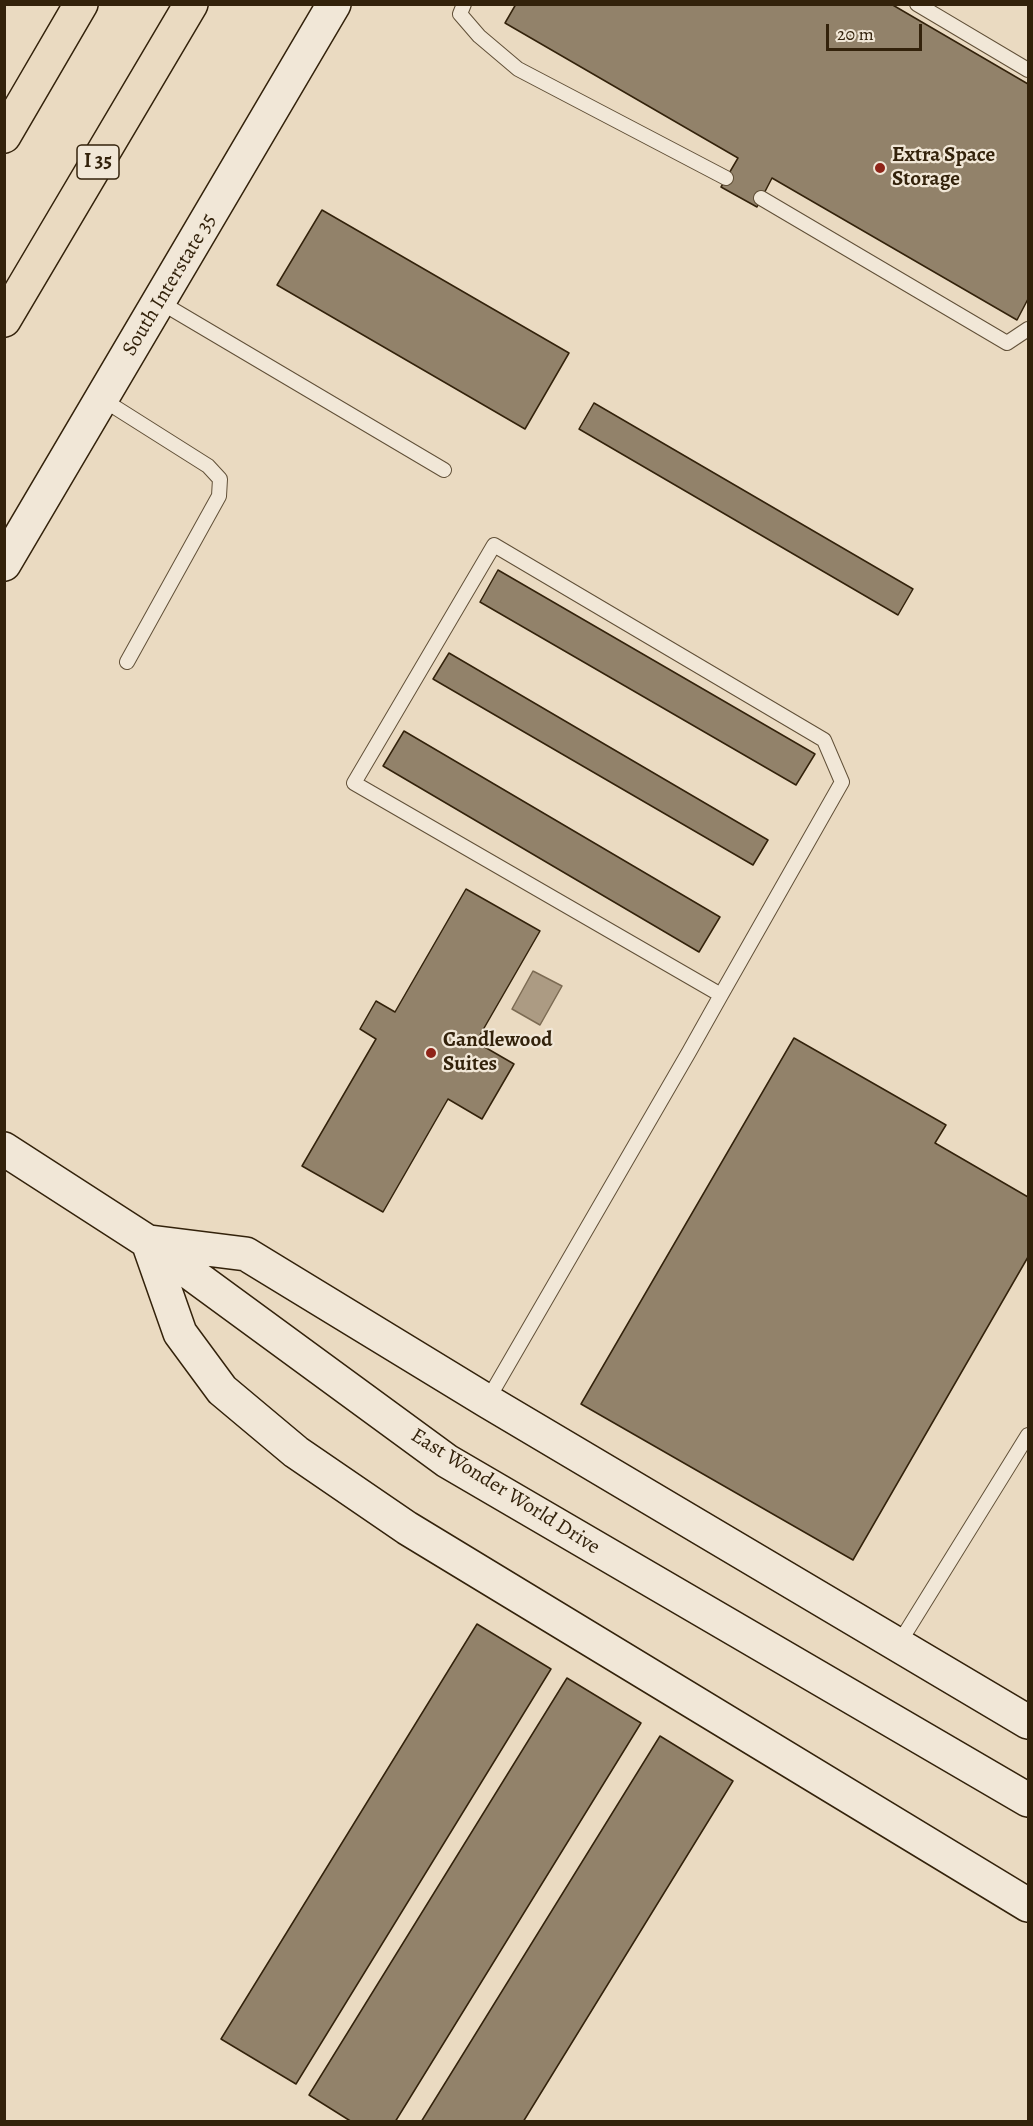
<!DOCTYPE html>
<html>
<head>
<meta charset="utf-8">
<style>
	body { margin:0 }
	#map { position:relative; width:1033px; height:2126px; overflow:hidden; background:#eadac1; font-family:Alegreya,serif }
	canvas { display:block }
	.frame { position:absolute; inset:0; border:6px solid #33220b; pointer-events:none }
	.scale { position:absolute; left:826px; top:24px; width:96px; height:27px; box-sizing:border-box; border:3px solid #33220b; border-top:0; padding-left:8px; font-size:18px; line-height:21px; white-space:nowrap; color:#33220b; -webkit-text-stroke:4px #f1e7d7; paint-order:stroke }
</style>
</head>
<body>
<div id="map">
<canvas width="1033" height="2126"></canvas>
<div class="frame"></div>
<div class="scale">20 m</div>
</div>
<script>
const c = document.querySelector('canvas').getContext('2d');
c.lineJoin = 'round';
function fill(path, color) { c.fillStyle = color; c.fill(path, 'evenodd'); }
const toPath = rows => new Path2D(rows.map(r => 'M' + r).join(''));
function trace(path, color, width, dash) { c.strokeStyle = color; c.lineWidth = width; c.lineCap = dash ? 'butt' : 'round'; c.setLineDash(dash || []); c.stroke(path); }
function label(font, color, halo, rows, align = 'center') {
  c.font = font + ' Alegreya,serif'; c.lineWidth = 4.5; c.setLineDash([]); c.textBaseline = 'middle'; c.strokeStyle = halo; c.fillStyle = color; for (const [text, x, y, turn = 0] of rows) {
    c.save(); c.translate(x, y); c.rotate((+turn || 0) * Math.PI / 180); c.textAlign = isNaN(turn) ? turn : align; if (halo) c.strokeText(text, 0, 0); c.fillText(text, 0, 0); c.restore();
  }
}
const water = toPath([
	[533,971,562,986,540,1025,512,1009,533,971]
]);
fill(water, '#ac9b83');
trace(water, '#7c6b53', 1.5);
const building = toPath([
	[516,4,891,4,1028,84,1028,299,1017,320,772,178,757,207,721,187,738,158,505,23,516,4],
	[322,210,569,353,525,429,277,285,322,210],
	[594,403,913,589,898,615,579,429,594,403],
	[498,570,815,754,796,785,480,602,498,570],
	[449,653,768,840,753,865,433,679,449,653],
	[404,731,720,917,699,952,383,766,404,731],
	[466,889,540,931,476,1042,514,1064,482,1119,448,1099,383,1212,302,1166,376,1039,360,1029,376,1001,395,1012,466,889],
	[794,1038,946,1125,935,1143,1028,1197,1028,1257,853,1560,581,1404,794,1038],
	[477,1624,551,1669,296,2084,221,2039,477,1624],
	[567,1678,641,1723,395,2122,352,2122,309,2095,567,1678],
	[660,1736,733,1781,523,2122,421,2122,660,1736]
]);
fill(building, '#92826a');
trace(building, '#33220b', 1.5);
const lane = toPath([
	[464,4,460,14,479,36,518,69,726,178],
	[917,4,1028,70],
	[761,198,1007,343,1028,329],
	[160,302,444,470],
	[102,399,208,466,220,479,219,496,127,662],
	[487,1401,689,1052,721,995,842,782,824,740,494,545,354,783,721,995],
	[898,1645,1028,1435]
]);
const secondary = toPath([
	[4,564,334,4],
	[4,1149,148,1242,447,1461,1028,1800],
	[148,1242,180,1333,222,1390,296,1452,407,1528,1028,1905],
	[150,1242,246,1254,487,1401,1028,1722]
]);
const highway = toPath([
	[4,136,81,4],
	[4,320,191,4]
]);
trace(lane, '#615038', 16);
trace(secondary, '#33220b', 36);
trace(highway, '#33220b', 36);
trace(lane, '#f1e7d7', 14);
trace(secondary, '#f1e7d7', 33);
trace(highway, '#eadac1', 33);
for (const [x, y, r, color] of [
	[880,168,6,"#8f2418"],
	[431,1053,6,"#8f2418"]
]) { const dot = new Path2D(); dot.arc(x, y, r, 0, 2 * Math.PI); c.fillStyle = color; c.fill(dot); trace(dot, '#f1e7d7', 2); }
for (const [x, y, w] of [
	[98,162,42]
]) { const box = new Path2D(); box.roundRect(x - w / 2, y - 17, w, 34, 4.5); c.fillStyle = '#f1e7d7'; c.fill(box); trace(box, '#33220b', 1.5); }
label('bold 20px', '#33220b', null, [
	["I 35",98,162]
]);
label('bold 21px', '#33220b', '#f1e7d7', [
	["Extra Space",892,156],
	["Storage",892,180],
	["Candlewood",443,1041],
	["Suites",443,1065]
], 'left');
label('21px', '#33220b', '#f1e7d7', [
	["South Interstate 35",170,285,-59],
	["East Wonder World Drive",505,1492,32]
]);
</script>
</body>
</html>
